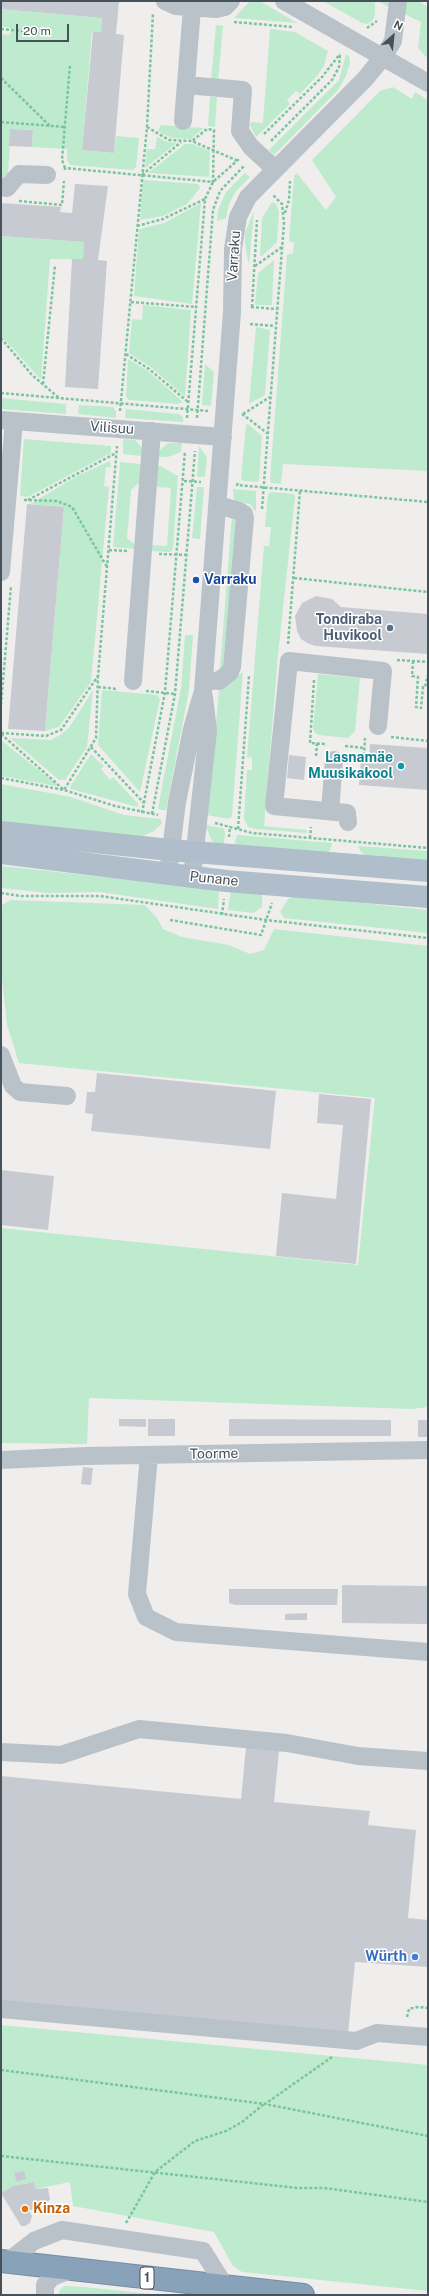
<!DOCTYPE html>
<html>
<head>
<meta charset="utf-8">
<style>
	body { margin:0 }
	#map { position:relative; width:429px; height:2296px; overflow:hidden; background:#f0eded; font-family:"Public Sans",sans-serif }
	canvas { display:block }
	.frame { position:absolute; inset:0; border:2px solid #475159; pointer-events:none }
	.north { position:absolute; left:373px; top:16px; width:40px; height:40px; -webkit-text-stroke:3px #fff; paint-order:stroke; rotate:27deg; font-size:11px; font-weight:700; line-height:16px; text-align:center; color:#475159 }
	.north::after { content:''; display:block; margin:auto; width:14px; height:18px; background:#475159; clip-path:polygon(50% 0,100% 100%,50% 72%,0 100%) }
	.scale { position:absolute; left:16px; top:24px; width:53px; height:18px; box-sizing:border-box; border:2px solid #475159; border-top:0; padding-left:5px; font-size:12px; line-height:14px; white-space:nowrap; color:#475159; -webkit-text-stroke:3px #fff; paint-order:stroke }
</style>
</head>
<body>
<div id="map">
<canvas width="429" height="2296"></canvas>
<div class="frame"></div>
<div class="north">N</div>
<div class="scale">20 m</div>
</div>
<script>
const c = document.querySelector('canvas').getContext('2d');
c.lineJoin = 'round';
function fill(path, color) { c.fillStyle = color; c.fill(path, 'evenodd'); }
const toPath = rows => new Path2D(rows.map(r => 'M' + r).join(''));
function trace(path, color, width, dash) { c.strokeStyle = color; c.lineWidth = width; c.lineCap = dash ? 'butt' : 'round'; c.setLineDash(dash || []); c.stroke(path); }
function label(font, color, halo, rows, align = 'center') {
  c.font = font + ' "Public Sans",sans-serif'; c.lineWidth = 3; c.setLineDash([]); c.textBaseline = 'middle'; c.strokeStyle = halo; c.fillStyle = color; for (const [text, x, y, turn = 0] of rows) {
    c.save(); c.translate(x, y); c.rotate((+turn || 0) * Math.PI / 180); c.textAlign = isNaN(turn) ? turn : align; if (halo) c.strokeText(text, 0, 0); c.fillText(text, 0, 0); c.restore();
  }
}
fill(toPath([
	[250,1,260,1,297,23,234,18],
	[323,1,375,1,375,15,372,21,367,24,362,23],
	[377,1,418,1,428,7,428,59,418,48,421,22],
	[1,9,102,18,101,32,92,32,82,150,114,153,116,136,139,138,136,167,133,170,70,165,67,160,67,149,32,147,33,130,11,129,8,174,6,178,1,180,1,34,10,35,11,28,1,26],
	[216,25,223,26,218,82,211,81],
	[270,29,295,32,328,51,324,66,317,76,300,94,296,91,287,100,290,104,256,137,250,125,251,122,263,123],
	[346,54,349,56,350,63,346,76,338,90,274,155,269,150,339,80],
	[393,87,412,99,415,92,428,100,428,471,283,464,281,484,271,483,270,479,287,255,293,253,294,243,289,241,294,176,297,173,326,210,336,197,312,160,380,91],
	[210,97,217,97,215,127,208,126],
	[161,125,204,128,191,139,171,138,158,131],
	[157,137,168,142,177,143,145,168,147,149,155,149],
	[185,144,193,144,210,151,209,177,148,173],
	[245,173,250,177,236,191,229,204,226,218,217,221,218,210,226,192],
	[143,180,198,184,200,188,187,204,163,216,140,220],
	[272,202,276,204,279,212,277,242,262,256,260,256,262,218],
	[201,203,192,304,134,296,139,229,164,223],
	[254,211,249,265,245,245,245,233],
	[1,236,84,242,83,259,50,259,41,380,1,335],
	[274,260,272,305,256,305,255,304,258,273],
	[143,305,191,310,185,397,152,368,129,353,132,319,142,320],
	[256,327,270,330,265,395,249,404],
	[128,359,148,371,183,402,178,404,129,400,126,397],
	[205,364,214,372,211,406,202,405],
	[1,398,66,404,66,414,1,409],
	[79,405,113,407,116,412,116,418,78,414],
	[126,409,179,414,183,417,183,422,125,418],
	[248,424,262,436,259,480,257,482,243,481,241,478,246,425],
	[24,439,111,446,111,453,28,497,20,496],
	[123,439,135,440,138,443,142,448,142,456,123,454],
	[168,443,182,443,181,452,168,457,158,457,159,451],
	[199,446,207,457,205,477,197,477],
	[110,461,111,467,106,467,104,486,109,487,91,682,59,727,45,731,64,507,30,504,77,476],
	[120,462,142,464,140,482,131,490,127,538,134,544,135,549,113,547],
	[160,466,178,476,173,549,170,552,150,551,151,545,167,546,171,488,157,487,157,467],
	[197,487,204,487,200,539,192,538],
	[233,489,256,491,256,512,250,504,238,502,234,500],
	[272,492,294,494,295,497,278,655,264,826,307,830,307,833,256,829,248,827,244,819,247,770,252,770,252,758,247,757,264,546,269,546,271,527,265,527,268,494],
	[232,515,237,518,223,666,220,669],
	[185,635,193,635,189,690,166,810,160,810,158,808,181,688],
	[243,672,232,816,229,819,207,815,219,691,223,685],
	[318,674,360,678,355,731,348,738,319,735,315,733,313,728],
	[93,690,87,747,65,780,59,780,10,738,51,740,60,735,69,728],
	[102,690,157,695,160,699,140,792,98,745],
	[1,740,56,784,56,786,1,776],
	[91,754,104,766,101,769,110,780,113,777,138,804,137,807,71,789,70,787],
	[1,784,71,797,124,815,161,819,162,823,154,831,140,837,1,822],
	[205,825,223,828,225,832,224,844,216,844,212,841],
	[237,835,239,835,332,843,330,850,326,853,234,846],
	[358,846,428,851,428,861,367,856,361,852],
	[1,866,219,889,218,909,99,892,46,893,1,888],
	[231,890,262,893,262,907,254,913,228,910],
	[295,896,428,910,428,933,284,918,280,912,288,899],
	[11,900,145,905,157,918,163,929,182,937,229,945,250,954,264,950,274,929,428,946,428,1407,412,1409,89,1398,87,1444,1,1443,1,1228,358,1265,375,1098,19,1063,7,1025,1,970,2,905],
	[1,2025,428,2065,428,2291,242,2272,233,2266,214,2232,73,2206,70,2182,36,2189,34,2182,13,2186,1,2193],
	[64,2286,84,2287,162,2295,59,2295,59,2291]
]), '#beebcd');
fill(toPath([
	[1,1,119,1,116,34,124,35,114,153,82,150,93,32,101,32,102,18,1,9],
	[10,129,33,130,32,147,9,146],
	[75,184,108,186,98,260,107,261,98,389,65,387,72,259,83,259,84,242,1,236,1,203,61,207,60,212,72,213],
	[27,504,64,507,45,731,8,729],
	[316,596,332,599,341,607,428,614,428,654,316,646,309,644,301,639,297,631,295,616,302,603],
	[370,744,428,748,428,790,359,785,361,759,369,759],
	[289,755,306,757,304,780,287,778],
	[97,1073,276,1091,270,1149,91,1131,93,1114,85,1113,87,1092,95,1092],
	[319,1094,371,1099,356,1264,276,1256,282,1193,336,1199,343,1125,317,1123],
	[1,1170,54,1176,48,1230,1,1225],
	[119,1419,146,1419,146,1427,119,1426],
	[148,1419,175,1419,175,1436,148,1436],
	[229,1419,391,1420,391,1436,229,1436],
	[418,1420,428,1420,428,1437,418,1437],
	[83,1467,93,1468,91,1485,81,1484],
	[342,1585,428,1586,428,1624,342,1623],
	[229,1589,338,1589,337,1605,235,1605,229,1603],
	[307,1613,307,1620,285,1620,285,1614],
	[246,1747,279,1751,274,1802,370,1811,368,1825,416,1830,408,1918,428,1920,428,1967,355,1962,348,2034,1,2002,1,1776,241,1799],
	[24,2171,26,2179,17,2182,14,2173],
	[34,2182,36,2189,48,2188,50,2200,29,2211,32,2216,30,2223,25,2226,21,2226,1,2193,13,2186]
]), '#c7cad0');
const highway = toPath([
	[1,2261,303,2295]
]);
trace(highway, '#748da4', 24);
trace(toPath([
	[234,22,293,27],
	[367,28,377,21],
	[1,29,43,33],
	[1,78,50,126],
	[1,122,65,127],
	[147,127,169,140,192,141,238,161],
	[264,134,322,77,340,54],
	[271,141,332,80,339,67,340,54],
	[65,168,62,160,70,65],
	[65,170,65,168,213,182,214,130,207,129,192,141],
	[142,175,181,142],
	[19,201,62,205,64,181],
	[285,213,289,200,290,181],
	[137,226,163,219,205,199],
	[255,266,282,247],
	[131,302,196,307],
	[251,307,277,309],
	[252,307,257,220],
	[250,324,275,326],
	[1,338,32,375,59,398],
	[126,354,149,369,188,402],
	[43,384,55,265],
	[1,393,208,411],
	[120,411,147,127,153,13],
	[242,414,267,433],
	[243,414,270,397],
	[187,418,205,199,213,182,239,159],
	[197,418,213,210,220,191,245,165],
	[184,481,201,482],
	[238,483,237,485,428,502],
	[24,500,57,501,72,507,107,567],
	[28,500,116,453],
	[262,509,284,223,282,204,273,195],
	[109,550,127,551],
	[159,554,188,555],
	[294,578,428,592],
	[288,644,300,491],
	[397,660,428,662],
	[413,661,412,676,418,677,416,707,421,708,423,687,425,687,428,675],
	[314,680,310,743,325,744],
	[98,687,117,689],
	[146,691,175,694],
	[1,705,11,586],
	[1,733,46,736,61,730,98,676,117,446],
	[1,734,64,790,96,738,98,676],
	[391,737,428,741],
	[345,746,364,748],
	[91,747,144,803],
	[316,756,317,743],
	[355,759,364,756,365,738],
	[1,778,64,790,115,806,158,815],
	[142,813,165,692,185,451],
	[152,814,175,694,195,451],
	[215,823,252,833,428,848],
	[238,829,249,676],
	[229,837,230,826],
	[310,838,311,827],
	[1,893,21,896,100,896,266,920,428,938],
	[222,915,224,899],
	[170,920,261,935,272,903],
	[407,2017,409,2009,417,2007,428,2008],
	[332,2057,265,2104,428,2136],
	[1,2070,265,2104],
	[1,2156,298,2188,324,2188,428,2202],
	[126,2223,155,2172,195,2141,226,2131,242,2122,264,2104]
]), '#79c69c', 2.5, [3, 2]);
trace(toPath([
	[165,1,176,6,216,9,225,7,231,1],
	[284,1,428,83],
	[186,85,243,90,240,131,251,147,275,169],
	[183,121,192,8],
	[1,187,7,188,19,174,47,175],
	[1,420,223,437],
	[1,572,14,421],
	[204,680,219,681,230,672,232,667,245,518,244,514,239,511,218,505],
	[133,681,152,431],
	[330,811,334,760],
	[348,822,347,813,274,806,289,661,383,671,378,726],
	[168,874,177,802,192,729,203,691,232,312,233,249,238,217,248,197,365,79,383,57,393,41,398,1],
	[192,877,208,731,204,697],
	[1,1055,13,1086,20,1092,67,1096],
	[149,1455,137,1594,146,1617,176,1632,428,1652],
	[1,1460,86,1456,428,1450],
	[1,1752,61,1755,139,1729,287,1743,358,1756,428,1761],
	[1,2009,356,2041,377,2033,428,2037],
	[7,2262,34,2241,62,2230,203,2251,225,2286],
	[45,2295,45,2285,52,2277,70,2270]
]), '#bac2c9', 18);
trace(toPath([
	[1,832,170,850,428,871],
	[1,853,226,881,428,897]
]), '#afbeca', 22);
trace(highway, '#88a2b9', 22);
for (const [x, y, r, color] of [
	[196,580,4,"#1a4fb4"],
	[390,628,4,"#5c6f8a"],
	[401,766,4,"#0f9aa8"],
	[415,1957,4,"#3f7fe0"],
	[25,2209,4,"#e8710a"]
]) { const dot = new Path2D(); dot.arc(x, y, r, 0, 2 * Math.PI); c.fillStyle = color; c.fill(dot); trace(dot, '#fff', 1.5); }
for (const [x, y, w] of [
	[147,2278,14]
]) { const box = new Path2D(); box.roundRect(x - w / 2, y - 11, w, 22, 3); c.fillStyle = '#fff'; c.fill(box); trace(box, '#475159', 1); }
label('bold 13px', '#475159', null, [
	["1",147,2278]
]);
label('14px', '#475159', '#fff', [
	["Varraku",234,256,-86],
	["Vilisuu",112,428,4],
	["Punane",214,879,6],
	["Toorme",214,1454,-1]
]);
label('bold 14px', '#164399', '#fff', [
	["Varraku",204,580]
], 'left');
label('bold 14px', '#4e5e75', '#fff', [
	["Tondiraba",382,620],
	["Huvikool",382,636]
], 'right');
label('bold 14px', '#0d838f', '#fff', [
	["Lasnamäe",393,758],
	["Muusikakool",393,774]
], 'right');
label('bold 14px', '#366cbe', '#fff', [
	["Würth",407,1957]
], 'right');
label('bold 14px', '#c56008', '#fff', [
	["Kinza",33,2209]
], 'left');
</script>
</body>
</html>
